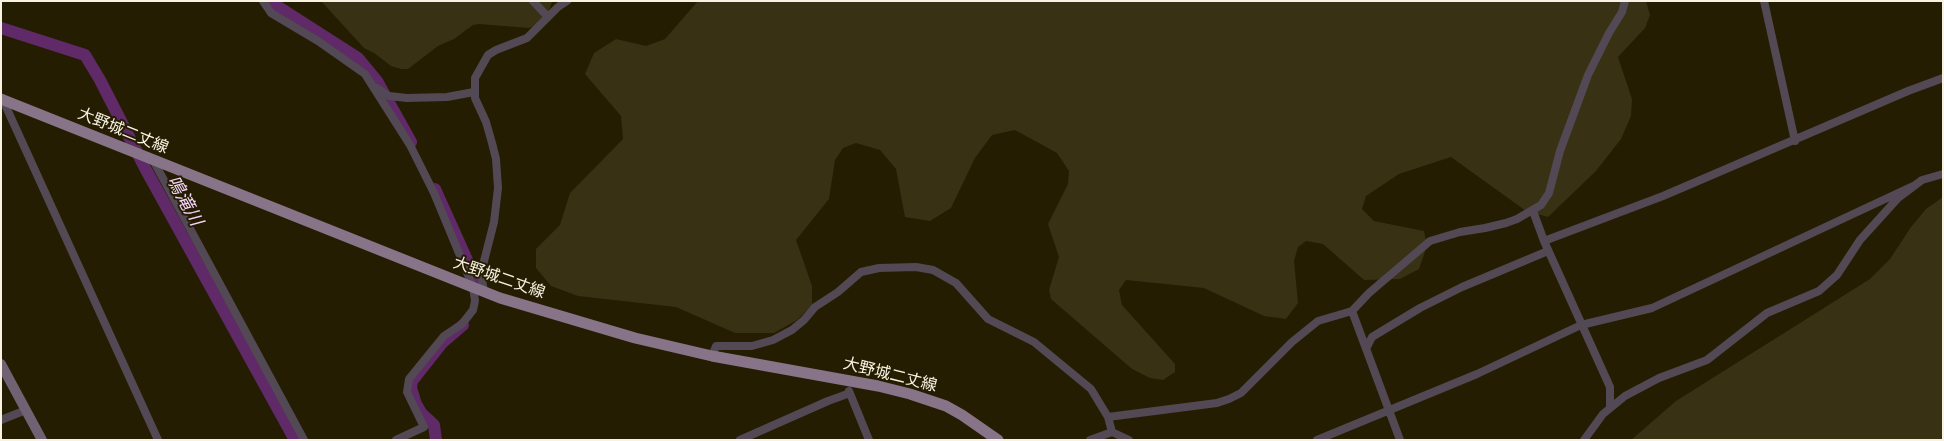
<!DOCTYPE html>
<html>
<head>
<meta charset="utf-8">
<style>
	body { margin:0 }
	#map { position:relative; width:1944px; height:441px; overflow:hidden; background:#251d02; font-family:Karla,sans-serif }
	canvas { display:block }
	.frame { position:absolute; inset:0; border:2px solid #f7f2e1; pointer-events:none }
</style>
</head>
<body>
<div id="map">
<canvas width="1944" height="441"></canvas>
<div class="frame"></div>
</div>
<script>
const c = document.querySelector('canvas').getContext('2d');
c.lineJoin = 'round';
function fill(path, color) { c.fillStyle = color; c.fill(path, 'evenodd'); }
const toPath = rows => new Path2D(rows.map(r => 'M' + r).join(''));
function trace(path, color, width, dash) { c.strokeStyle = color; c.lineWidth = width; c.lineCap = dash ? 'butt' : 'round'; c.setLineDash(dash || []); c.stroke(path); }
function label(font, color, halo, rows, align = 'center') {
  c.font = font + ' Karla,"Noto Sans JP",sans-serif'; c.lineWidth = 4; c.setLineDash([]); c.textBaseline = 'middle'; c.strokeStyle = halo; c.fillStyle = color; for (const [text, x, y, turn = 0] of rows) {
    c.save(); c.translate(x, y); c.rotate((+turn || 0) * Math.PI / 180); c.textAlign = isNaN(turn) ? turn : align; if (halo) c.strokeText(text, 0, 0); c.fillText(text, 0, 0); c.restore();
  }
}
fill(toPath([
	[321,1,552,1,548,15,538,25,529,28,479,24,473,25,454,39,438,46,408,69,401,69,391,66,374,53,364,48],
	[698,1,1646,1,1650,15,1645,28,1618,57,1632,99,1631,116,1621,139,1596,171,1548,217,1526,211,1451,157,1399,174,1366,196,1362,209,1374,221,1424,231,1427,246,1419,269,1400,279,1364,280,1323,244,1306,241,1298,247,1294,261,1298,303,1286,319,1264,316,1204,288,1126,280,1119,290,1122,305,1175,364,1175,372,1163,380,1150,378,1132,369,1051,299,1049,290,1059,257,1048,224,1068,184,1069,171,1057,153,1015,130,992,135,975,158,951,208,930,221,905,217,896,169,880,150,856,143,843,148,835,160,829,199,796,240,812,286,812,305,797,320,774,333,735,333,676,307,578,296,551,286,536,268,536,249,560,225,570,193,623,139,621,116,585,74,594,53,616,39,646,46,665,39],
	[1943,197,1943,440,1631,440,1676,401,1870,279,1890,259,1911,227,1926,209]
]), '#383114');
trace(toPath([
	[269,1,358,58,377,81,411,142],
	[1,28,85,55,100,80,145,168,295,440],
	[435,189,467,260,474,283],
	[436,440,434,425,422,414,416,404,411,388,412,381,442,343,463,325]
]), '#602968', 12);
trace(toPath([
	[263,1,271,13,318,41,365,74,410,145,434,193,473,287,475,301,473,310,462,324,444,336,435,347,409,379,407,392,424,427,396,440],
	[533,1,548,17],
	[1764,1,1795,141],
	[377,88,389,96,407,98,447,97,474,92],
	[2,98,158,440],
	[153,160,304,440],
	[1533,211,1544,241,1610,387,1610,407],
	[1544,241,1663,196,1908,91,1943,78],
	[484,292,482,279,483,265,494,222,498,188,496,159,492,143,486,122,475,98,475,78,488,55,496,50,527,38,558,7,567,1],
	[1352,311,1400,440],
	[1367,347,1372,337,1420,308,1462,287,1548,251],
	[712,356,716,346,752,346,773,340,792,330,804,320,815,307,838,292,861,272,879,268,916,267,933,270,956,283,988,319,1034,342,1091,389,1108,417,1112,432],
	[849,391,869,440],
	[1108,417,1217,403,1229,399,1241,393,1292,342,1318,321,1352,311,1369,293,1430,241,1460,232,1485,228,1506,223,1517,219,1541,205,1549,193,1560,151,1588,75,1609,33,1622,12,1625,1],
	[1,420,26,410],
	[740,440,828,401,850,393],
	[1090,440,1112,432,1129,440],
	[1317,440,1477,374,1581,325,1652,308,1913,186],
	[1584,440,1603,414,1625,396,1659,378,1707,360,1767,313,1819,291,1837,275,1860,240,1898,198,1922,180,1943,174]
]), '#524954', 8);
trace(toPath([
	[1,364,42,440]
]), '#706272', 10);
trace(toPath([
	[1,99,500,298,635,338,712,356,878,386,910,394,946,406,962,415,998,440]
]), '#877489', 11);
label('16px', '#f7f2e1', '#251d02', [
	["大野城二丈線",123,131,22],
	["大野城二丈線",499,278,19],
	["大野城二丈線",890,375,14]
]);
label('italic 18px', '#f5d5f9', '#251d02', [
	["鳴滝川",184,201,61]
]);
</script>
</body>
</html>
